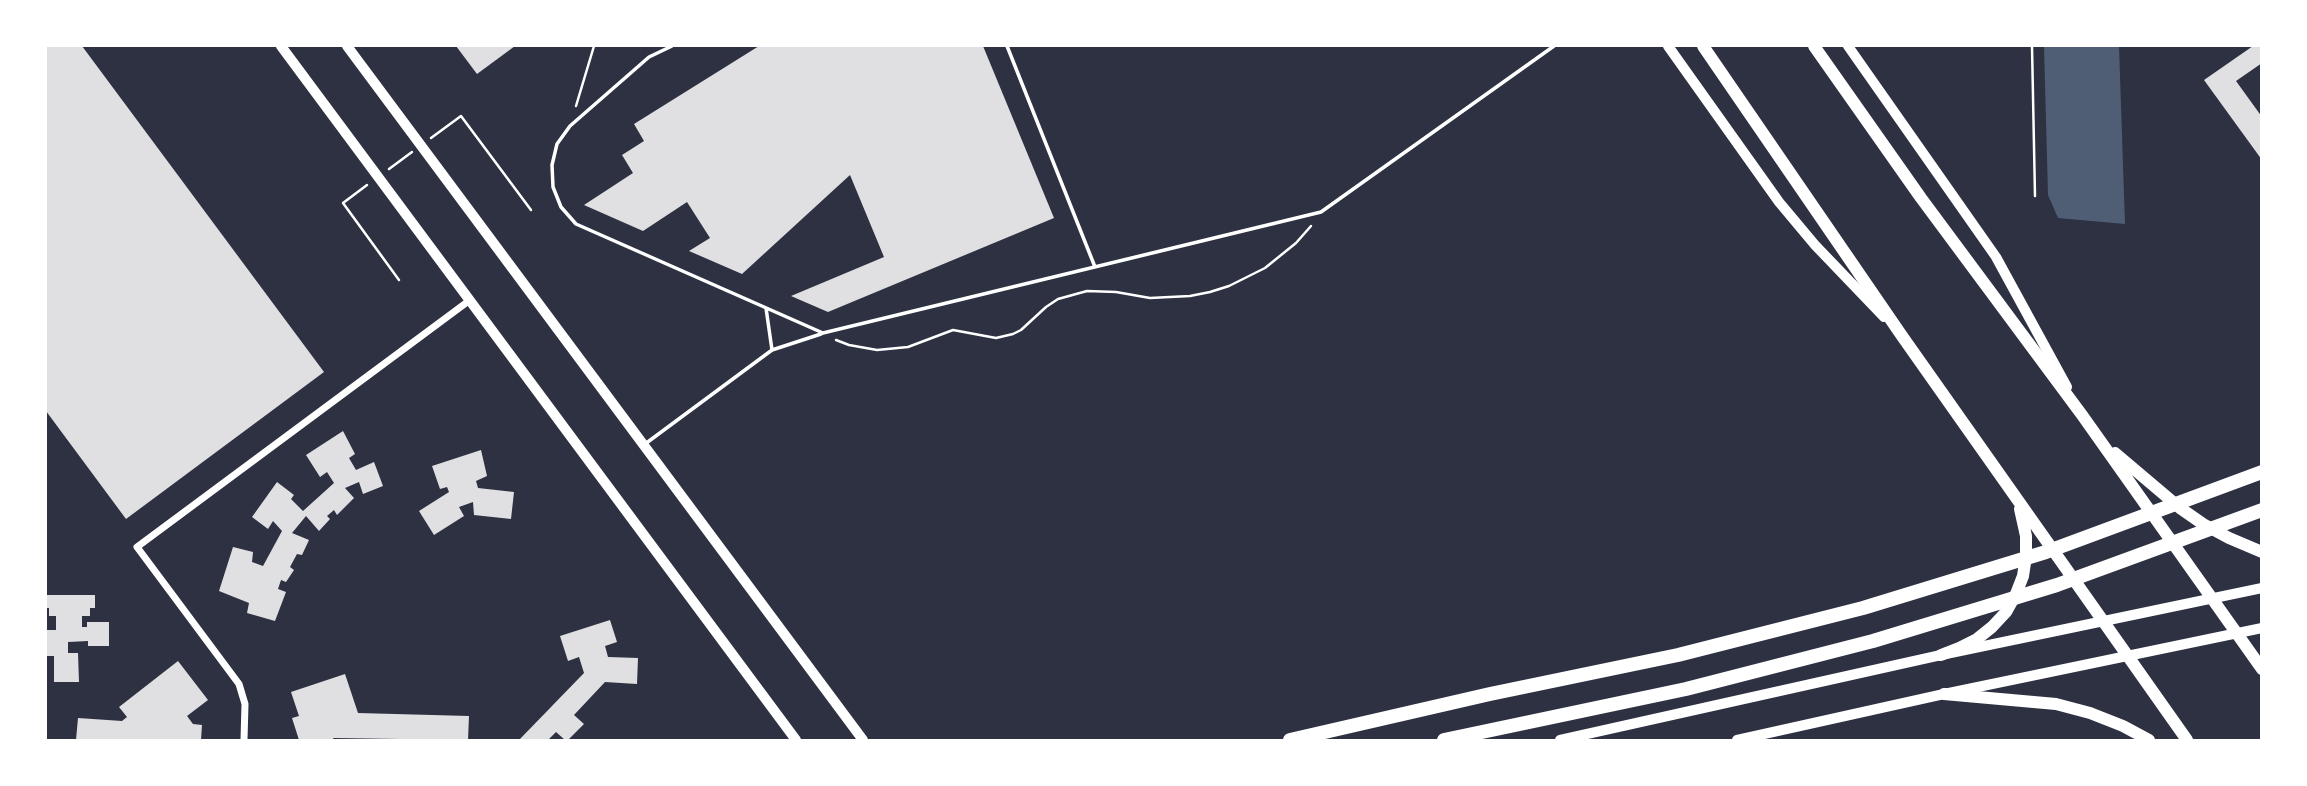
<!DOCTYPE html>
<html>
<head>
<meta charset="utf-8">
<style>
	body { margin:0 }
	#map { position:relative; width:2307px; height:786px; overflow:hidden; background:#2d3142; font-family:Manrope,sans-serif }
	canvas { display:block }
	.frame { position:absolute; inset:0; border:47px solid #fff; pointer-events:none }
</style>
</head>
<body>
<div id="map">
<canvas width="2307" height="786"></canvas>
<div class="frame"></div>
</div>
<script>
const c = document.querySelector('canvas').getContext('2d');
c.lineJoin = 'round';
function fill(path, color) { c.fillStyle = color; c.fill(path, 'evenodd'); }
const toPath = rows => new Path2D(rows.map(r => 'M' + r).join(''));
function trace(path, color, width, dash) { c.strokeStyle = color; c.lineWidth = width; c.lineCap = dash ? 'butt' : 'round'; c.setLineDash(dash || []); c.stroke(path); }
fill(toPath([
	[2044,46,2119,46,2125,224,2058,218,2048,195]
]), '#4f5d75');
fill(toPath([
	[46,46,82,46,324,372,126,519,46,411],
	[456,46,515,46,477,74],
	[759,46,983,46,1054,218,828,312,791,296,884,257,850,175,742,274,689,251,710,238,687,202,643,231,584,205,633,173,622,155,644,141,634,124],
	[2253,46,2262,46,2262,63,2236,81,2262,117,2262,160,2204,80],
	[343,431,355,454,349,458,356,470,374,462,383,486,363,494,359,482,345,488,354,498,337,515,334,510,327,516,330,519,319,531,306,516,292,533,309,540,302,555,297,554,290,567,294,570,286,582,281,580,278,589,286,592,275,621,247,613,249,603,219,591,233,547,253,552,252,562,263,566,282,531,273,521,268,529,252,517,277,482,294,495,291,499,303,511,334,483,327,472,320,477,306,455],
	[481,450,487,476,476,481,478,488,514,492,511,519,474,515,473,502,459,507,464,516,434,535,419,511,449,492,447,487,440,489,432,466],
	[46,595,95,595,95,608,90,608,90,616,82,616,82,627,87,627,87,622,109,622,109,646,88,646,88,641,68,642,68,653,78,653,79,682,54,682,54,656,46,656,46,630,56,630,56,616,49,616,49,608,46,608],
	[610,620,617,642,605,646,608,657,638,658,637,684,605,682,574,715,584,724,568,740,565,740,556,732,548,740,519,740,584,673,579,657,568,661,560,636],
	[178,661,208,700,187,716,193,724,202,725,201,740,76,740,78,718,122,721,127,717,119,707],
	[345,674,358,713,469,716,468,740,333,738,334,740,299,740,292,718,299,716,291,692]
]), '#e0e0e3');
trace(toPath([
	[2032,46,2035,196],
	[576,106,594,46],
	[431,138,461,116,531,210],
	[389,169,412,152],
	[367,185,343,203,399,280],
	[836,340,849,345,877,350,908,347,953,330,996,338,1013,334,1021,330,1046,307,1058,299,1087,291,1116,292,1150,298,1190,296,1210,292,1229,286,1265,268,1296,243,1311,226]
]), '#fff', 2.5);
trace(toPath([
	[672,46,649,57,570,126,557,144,552,165,553,187,561,207,576,224,823,333,1321,212,1554,46],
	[1007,46,1095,267],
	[766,308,772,350],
	[645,444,772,350,821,334]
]), '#fff', 3.5);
trace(toPath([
	[244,740,245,704,239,684,137,547,470,300]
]), '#fff', 7);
trace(toPath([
	[281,46,796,740],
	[347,46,863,740]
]), '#fff', 10);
trace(toPath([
	[1668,46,1779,202,1815,245,1884,317],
	[1848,46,1996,257,2067,387],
	[1560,740,1941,655,2262,588],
	[1737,740,1944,694,2262,628]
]), '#fff', 10);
trace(toPath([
	[1703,46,1902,336,2187,740],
	[1814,46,1921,198,2082,415,2262,669],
	[2115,453,2180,508,2203,524,2229,538,2262,552],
	[1941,655,1959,648,1977,639,1992,627,2006,612,2016,594,2023,576,2026,556,2026,536,2020,509],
	[1944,694,2056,704,2090,713,2123,726,2149,740]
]), '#fff', 12);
trace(toPath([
	[1290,740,1490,694,1678,655,1863,608,2046,552,2262,472],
	[1444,740,1686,689,1873,641,2057,585,2262,510]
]), '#fff', 14);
</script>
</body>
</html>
